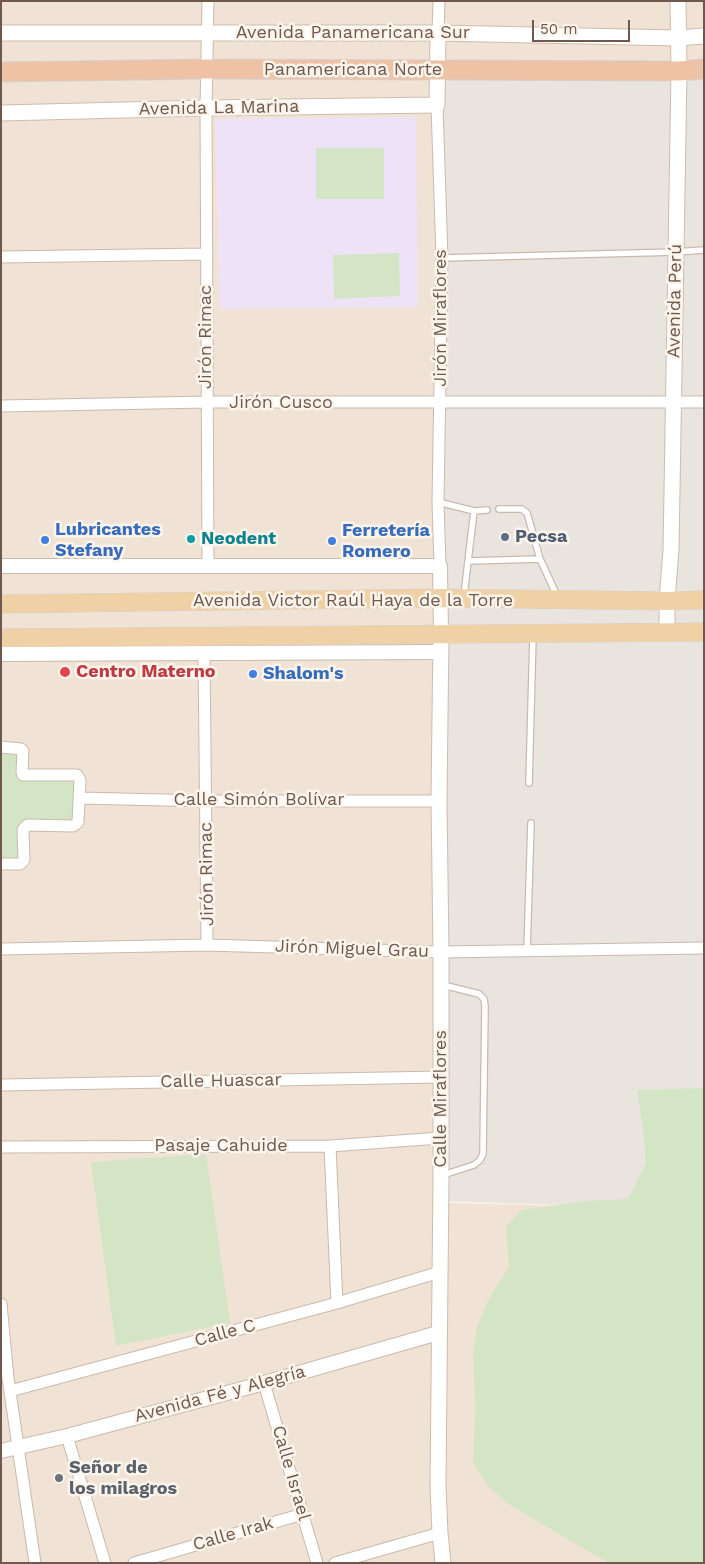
<!DOCTYPE html>
<html>
<head>
<meta charset="utf-8">
<style>
	body { margin:0 }
	#map { position:relative; width:705px; height:1564px; overflow:hidden; background:#f9f1e6; font-family:"Work Sans",sans-serif }
	canvas { display:block }
	.frame { position:absolute; inset:0; border:2px solid #70584e; pointer-events:none }
	.scale { position:absolute; left:532px; top:20px; width:98px; height:22px; box-sizing:border-box; border:2px solid #70584e; border-top:0; padding-left:6px; font-size:15px; line-height:18px; white-space:nowrap; color:#70584e; -webkit-text-stroke:4px #fdf5ec; paint-order:stroke }
</style>
</head>
<body>
<div id="map">
<canvas width="705" height="1564"></canvas>
<div class="frame"></div>
<div class="scale">50 m</div>
</div>
<script>
const c = document.querySelector('canvas').getContext('2d');
c.lineJoin = 'round';
function fill(path, color) { c.fillStyle = color; c.fill(path, 'evenodd'); }
const toPath = rows => new Path2D(rows.map(r => 'M' + r).join(''));
function trace(path, color, width, dash) { c.strokeStyle = color; c.lineWidth = width; c.lineCap = dash ? 'butt' : 'round'; c.setLineDash(dash || []); c.stroke(path); }
function label(font, color, halo, rows, align = 'center') {
  c.font = font + ' "Work Sans",sans-serif'; c.lineWidth = 5; c.setLineDash([]); c.textBaseline = 'middle'; c.strokeStyle = halo; c.fillStyle = color; for (const [text, x, y, turn = 0] of rows) {
    c.save(); c.translate(x, y); c.rotate((+turn || 0) * Math.PI / 180); c.textAlign = isNaN(turn) ? turn : align; if (halo) c.strokeText(text, 0, 0); c.fillText(text, 0, 0); c.restore();
  }
}
fill(toPath([
	[1,1,704,1,704,79,443,61,447,1203,650,1208,704,1563,1,1563]
]), '#f0e3d5');
fill(toPath([
	[443,61,704,79,704,1179,650,1208,447,1201]
]), '#eae4df');
fill(toPath([
	[416,117,418,307,220,309,215,119]
]), '#eee3f6');
fill(toPath([
	[316,148,384,148,384,199,316,199],
	[399,253,400,296,334,299,333,255],
	[1,753,17,753,19,780,75,780,75,821,21,822,19,859,1,859],
	[704,1088,704,1563,610,1563,596,1556,507,1503,488,1486,473,1463,475,1408,473,1354,477,1327,488,1300,509,1267,506,1227,521,1210,588,1201,628,1199,646,1163,644,1136,637,1090],
	[206,1154,230,1323,116,1346,91,1162]
]), '#d4e5c6');
const service = toPath([
	[442,258,676,252,704,250],
	[438,502,474,511,487,510],
	[499,509,522,509,527,513,540,559,558,598],
	[468,561,540,559],
	[464,595,474,511],
	[529,783,533,635],
	[527,951,531,823],
	[443,1175,474,1165,480,1160,483,1154,485,1006,484,999,479,994,443,985]
]);
const minor = toPath([
	[438,33,439,1],
	[437,105,442,258,438,502,440,566],
	[1,257,206,254],
	[1,406,207,402,704,402],
	[208,566,206,108,208,1],
	[204,653,207,945],
	[1,747,21,749,23,751,22,772,23,775,77,775,80,780,78,822,76,824,73,826,27,825,23,830,24,860,20,864,1,864],
	[80,798,206,801,439,801],
	[1,949,207,945,441,952,704,948],
	[1,1085,440,1077],
	[330,1146,337,1303],
	[1,1147,330,1146,440,1138],
	[1,1304,8,1378,35,1563],
	[264,1383,317,1563],
	[10,1391,337,1303,440,1272],
	[67,1436,105,1563],
	[134,1563,303,1514],
	[335,1563,440,1533]
]);
const tertiary = toPath([
	[1,566,440,566,441,634],
	[1,654,440,652],
	[1,1451,67,1436,264,1383,438,1333]
]);
const secondary = toPath([
	[1,33,438,33,677,38,704,36],
	[1,113,206,108,437,105,438,33],
	[667,632,667,601,671,550,679,71,678,1],
	[441,634,439,801,441,952,441,1176,438,1486,440,1533,443,1563]
]);
const primary = toPath([
	[1,604,439,598,667,601,704,600],
	[1,638,704,632]
]);
const trunk = toPath([
	[1,72,206,69,679,71,704,69]
]);
trace(service, '#cab9ad', 8);
trace(minor, '#cab9ad', 13);
trace(tertiary, '#cab9ad', 16);
trace(secondary, '#cebbae', 17);
trace(primary, '#d7d0cd', 19);
trace(trunk, '#d7d0cd', 21);
trace(service, '#fff', 5.5);
trace(minor, '#fff', 11);
trace(tertiary, '#fff', 14);
trace(secondary, '#fff', 15);
trace(primary, '#f0d1a6', 18);
trace(trunk, '#eec2a5', 19);
for (const [x, y, r, color] of [
	[505,537,5,"#5c6f8a"],
	[191,539,5,"#0f9aa8"],
	[45,540,5,"#3f7fe0"],
	[332,541,5,"#3f7fe0"],
	[65,672,6,"#e0444e"],
	[253,674,5,"#3f7fe0"],
	[59,1478,5,"#6b7280"]
]) { const dot = new Path2D(); dot.arc(x, y, r, 0, 2 * Math.PI); c.fillStyle = color; c.fill(dot); trace(dot, '#fdf5ec', 2); }
label('18px', '#70584e', '#fdf5ec', [
	["Avenida Panamericana Sur",353,33],
	["Panamericana Norte",353,70],
	["Avenida La Marina",219,108,-1],
	["Avenida Perú",675,301,-89],
	["Jirón Miraflores",441,318,-90],
	["Jirón Rimac",206,337,-90],
	["Jirón Cusco",281,403],
	["Avenida Victor Raúl Haya de la Torre",353,601],
	["Calle Simón Bolívar",259,800],
	["Jirón Rimac",207,874,-91],
	["Jirón Miguel Grau",352,949,2],
	["Calle Huascar",221,1081,-1],
	["Calle Miraflores",441,1099,-90],
	["Pasaje Cahuide",221,1146],
	["Calle C",225,1333,-15],
	["Avenida Fé y Alegría",220,1394,-15],
	["Calle Israel",291,1473,74],
	["Calle Irak",233,1534,-16]
]);
label('bold 18px', '#366cbe', '#fdf5ec', [
	["Lubricantes",55,530],
	["Stefany",55,551],
	["Ferretería",342,531],
	["Romero",342,552],
	["Shalom's",263,674]
], 'left');
label('bold 18px', '#4e5e75', '#fdf5ec', [
	["Pecsa",515,537]
], 'left');
label('bold 18px', '#0d838f', '#fdf5ec', [
	["Neodent",201,539]
], 'left');
label('bold 18px', '#be3a42', '#fdf5ec', [
	["Centro Materno",76,672]
], 'left');
label('bold 18px', '#5b616d', '#fdf5ec', [
	["Señor de",69,1468],
	["los milagros",69,1489]
], 'left');
</script>
</body>
</html>
